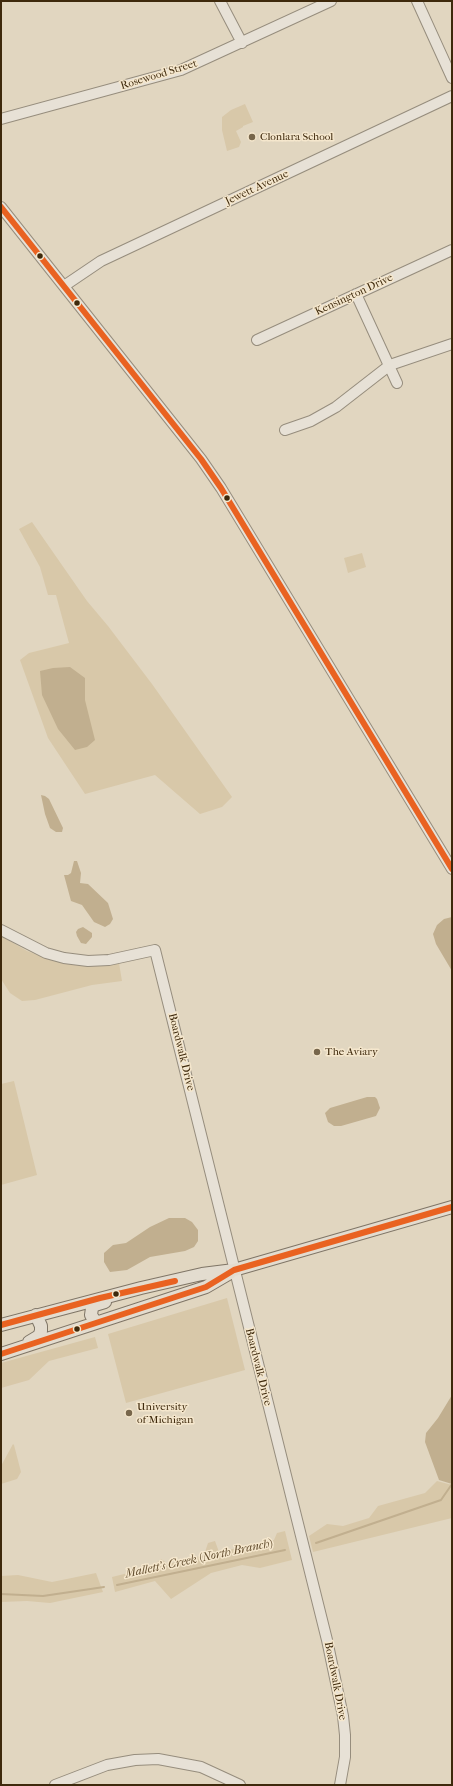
<!DOCTYPE html>
<html>
<head>
<meta charset="utf-8">
<style>
	body { margin:0 }
	#map { position:relative; width:453px; height:1786px; overflow:hidden; background:#e1d6c0; font-family:"IM FELL French Canon",serif }
	canvas { display:block }
	.frame { position:absolute; inset:0; border:2px solid #3e290c; pointer-events:none }
</style>
</head>
<body>
<div id="map">
<canvas width="453" height="1786"></canvas>
<div class="frame"></div>
</div>
<script>
const c = document.querySelector('canvas').getContext('2d');
c.lineJoin = 'round';
function fill(path, color) { c.fillStyle = color; c.fill(path, 'evenodd'); }
const toPath = rows => new Path2D(rows.map(r => 'M' + r).join(''));
function trace(path, color, width, dash) { c.strokeStyle = color; c.lineWidth = width; c.lineCap = dash ? 'butt' : 'round'; c.setLineDash(dash || []); c.stroke(path); }
function label(font, color, halo, rows, align = 'center') {
  c.font = font + ' "IM FELL French Canon",serif'; c.lineWidth = 3; c.setLineDash([]); c.textBaseline = 'middle'; c.strokeStyle = halo; c.fillStyle = color; for (const [text, x, y, turn = 0] of rows) {
    c.save(); c.translate(x, y); c.rotate((+turn || 0) * Math.PI / 180); c.textAlign = isNaN(turn) ? turn : align; if (halo) c.strokeText(text, 0, 0); c.fillText(text, 0, 0); c.restore();
  }
}
fill(toPath([
	[245,104,253,122,243,126,243,127,236,131,241,142,239,147,227,151,222,130,222,117,231,110],
	[32,522,87,601,108,626,152,684,232,797,222,807,200,814,155,775,85,794,48,738,20,660,29,653,69,643,56,595,48,595,40,567,19,529],
	[362,553,366,567,348,573,344,558],
	[1,936,27,951,51,960,74,965,103,966,119,963,122,981,92,985,35,1000,22,1001,10,993,1,979],
	[14,1081,37,1175,1,1185,1,1084],
	[227,1298,245,1370,126,1403,108,1334],
	[95,1337,98,1348,49,1361,29,1380,1,1388,1,1363],
	[13,1444,14,1445,21,1472,17,1479,1,1484,1,1466],
	[437,1481,452,1485,452,1518,313,1552,309,1536,327,1524,343,1526,369,1518,378,1506,425,1493],
	[285,1531,292,1560,260,1568,242,1565,211,1573,171,1599,155,1581,115,1592,112,1577,152,1567,161,1559,168,1564,204,1555,208,1543,215,1541,219,1552,274,1540,277,1533],
	[96,1573,103,1592,50,1603,27,1601,1,1602,1,1576,18,1575,52,1582]
]), '#d8c8a9');
fill(toPath([
	[70,667,85,678,85,700,95,740,87,747,75,750,58,729,42,695,40,671,53,668],
	[41,795,45,796,49,799,63,828,62,832,56,832,50,828,45,814],
	[74,861,77,861,81,873,80,883,88,884,108,903,113,919,110,924,105,927,94,922,82,905,71,901,64,875,68,875,71,873],
	[452,917,452,971,436,944,433,934,437,925,444,919],
	[83,927,92,933,92,937,86,944,81,943,77,936,76,932,78,929],
	[367,1097,375,1097,377,1099,380,1108,376,1116,341,1126,334,1126,328,1122,325,1113,330,1108],
	[169,1218,185,1218,192,1222,198,1230,198,1241,194,1247,185,1251,150,1257,127,1270,110,1272,104,1262,104,1253,113,1245,126,1243,150,1227],
	[452,1395,452,1484,439,1480,425,1442,426,1433,438,1418]
]), '#c1af8f');
trace(toPath([
	[316,1543,441,1500,452,1484],
	[117,1585,285,1550],
	[1,1594,43,1596,104,1587]
]), '#c1af8f', 2);
const minor = toPath([
	[220,1,242,43],
	[417,1,452,78],
	[1,119,181,70,331,1],
	[1,207,201,459,221,488,452,869],
	[64,286,101,261,452,96],
	[356,294,397,383],
	[257,340,452,250],
	[285,430,311,421,336,407,390,365,452,344],
	[1,930,46,953,64,958,88,961,109,960,155,950,327,1640,343,1716,345,1735,345,1757,340,1785],
	[55,1785,107,1765,135,1760,158,1759,201,1767,240,1785]
]);
const major = toPath([
	[96,1323,91,1315,92,1308,95,1305,105,1302],
	[1,1325,141,1288,202,1274,234,1270,452,1207],
	[29,1342,39,1336,41,1331,41,1326,36,1315],
	[1,1354,206,1287,230,1273]
]);
trace(minor, '#968d7d', 12);
trace(major, '#7f7566', 14);
trace(minor, '#e7e1d6', 10);
trace(major, '#e3dccf', 12);
trace(toPath([
	[1,207,201,459,221,488,452,869],
	[1,1325,100,1298,175,1281],
	[1,1354,206,1287,234,1270,452,1207]
]), '#e96221', 6);
for (const [x, y, r, color] of [
	[252,137,4,"#77664b"],
	[40,256,3.5,"#3e290c"],
	[77,303,3.5,"#3e290c"],
	[227,498,3.5,"#3e290c"],
	[317,1052,4,"#77664b"],
	[116,1294,3.5,"#3e290c"],
	[77,1329,3.5,"#3e290c"],
	[129,1413,4,"#77664b"]
]) { const dot = new Path2D(); dot.arc(x, y, r, 0, 2 * Math.PI); c.fillStyle = color; c.fill(dot); trace(dot, '#f5e7cd', 1.5); }
label('11px', '#3e290c', '#f5e7cd', [
	["Rosewood Street",159,75,-17],
	["Jewett Avenue",257,188,-25],
	["Kensington Drive",354,295,-25],
	["Boardwalk Drive",181,1052,76],
	["Boardwalk Drive",258,1367,76],
	["Boardwalk Drive",335,1681,79]
]);
label('11px', '#3e290c', '#f5e7cd', [
	["Clonlara School",260,137],
	["The Aviary",325,1052],
	["University",137,1407],
	["of Michigan",137,1420]
], 'left');
label('italic 12px', '#614c2d', '#f5e7cd', [
	["Mallett's Creek (North Branch)",199,1559,-12]
]);
</script>
</body>
</html>
